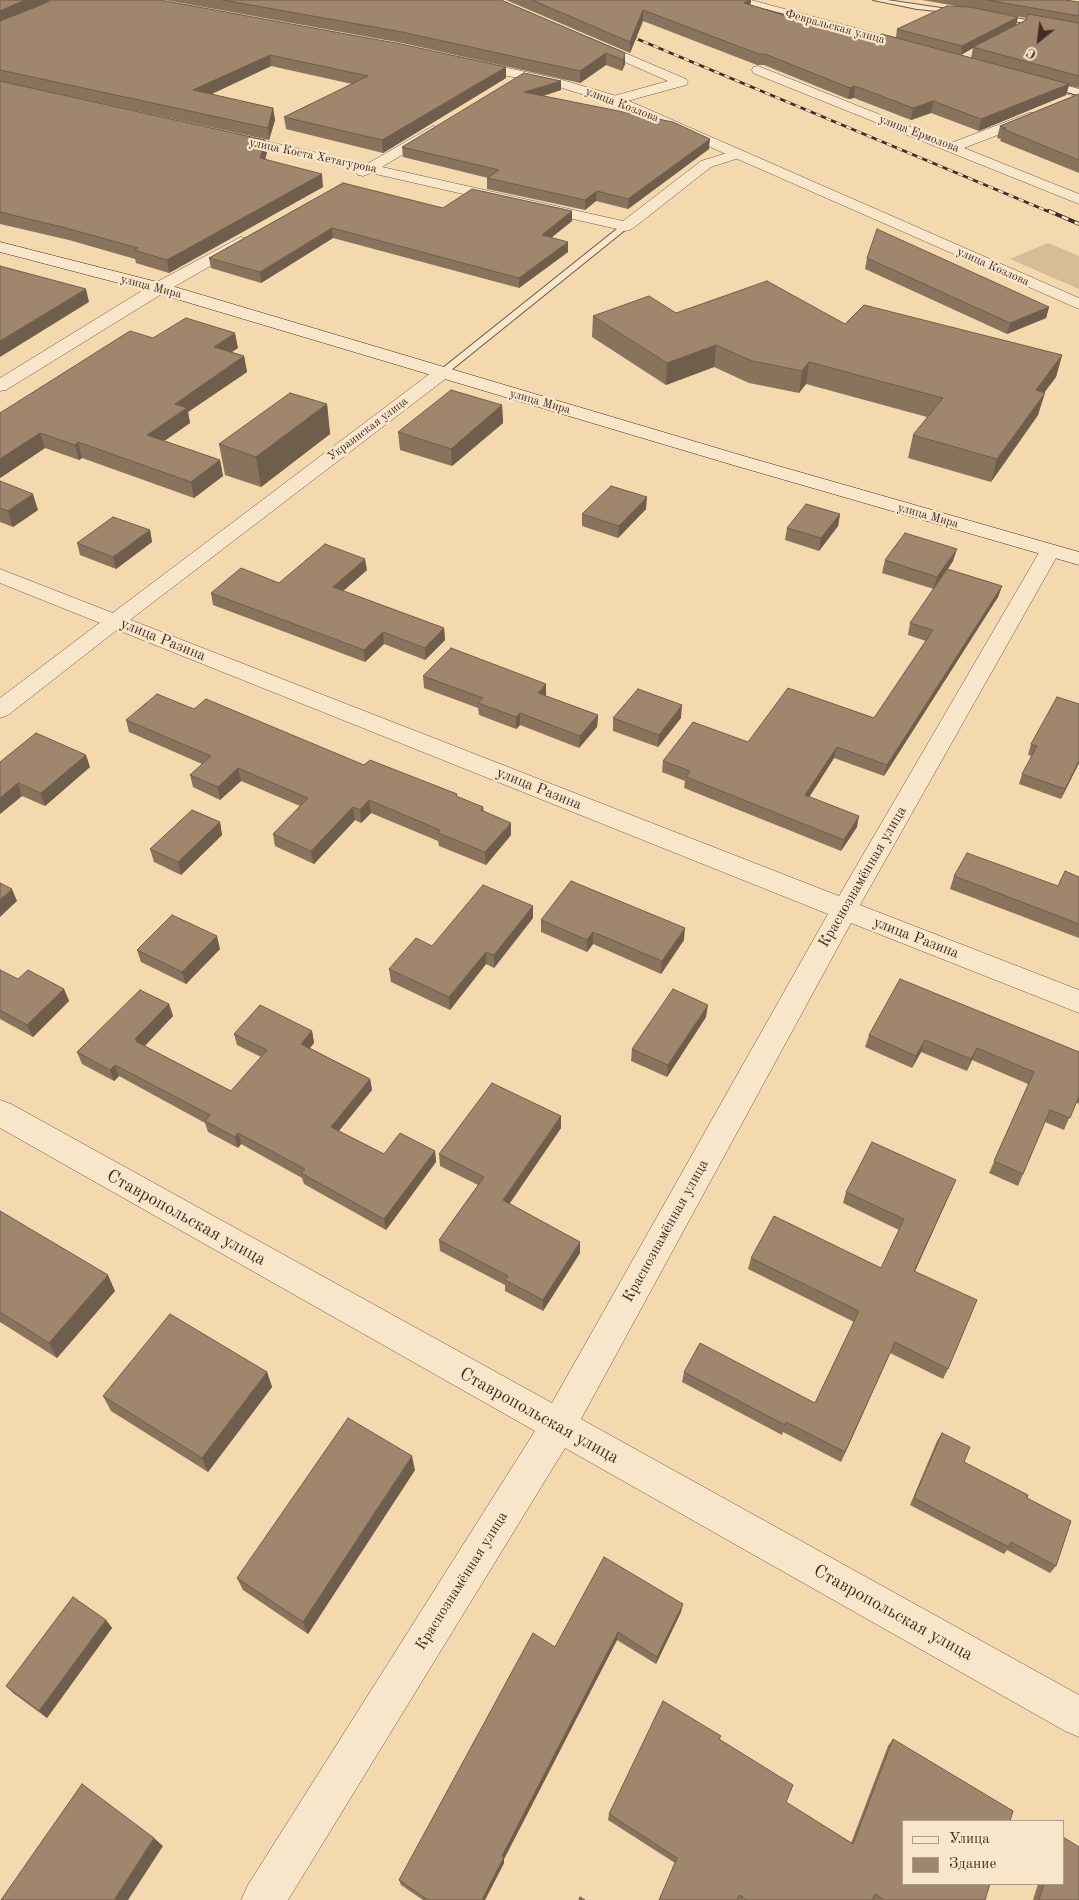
<!DOCTYPE html>
<html>
<head>
<meta charset="utf-8">
<style>
	body { margin:0 }
	#map { position:relative; width:1079px; height:1900px; overflow:hidden; background:#f4d9af; font-family:"Old Standard TT",serif }
	canvas { display:block }
	.legend { position:absolute; left:902px; top:1820px; width:162px; height:65px; box-sizing:border-box; background:#f8e6cb; border:1px solid #af9c88; margin:0; padding:6px 9px; list-style:none; font-size:15px; color:#422c24 }
	.legend li { display:flex; align-items:center; gap:10px; height:25px }
	.legend b { width:25px; border:1px solid #af9c88 }
	.north { position:absolute; left:1014px; top:15px; width:50px; height:50px; -webkit-text-stroke:4px #f8e6cb; paint-order:stroke; rotate:209deg; font-size:14px; font-weight:700; line-height:20px; text-align:center; color:#422c24 }
	.north::after { content:''; display:block; margin:auto; width:18px; height:22px; background:#422c24; clip-path:polygon(50% 0,100% 100%,50% 72%,0 100%) }
</style>
</head>
<body>
<div id="map">
<canvas width="1079" height="1900"></canvas>
<ul class="legend">
<li><b style="height:6px;background:#f8e6cb"></b>Улица</li>
<li><b style="height:14px;background:#9f866c"></b>Здание</li>
</ul>
<div class="north">С</div>
</div>
<script>
const c = document.querySelector('canvas').getContext('2d');
c.lineJoin = 'round';
function fill(path, color) { c.fillStyle = color; c.fill(path, 'evenodd'); }
const toPath = rows => new Path2D(rows.map(r => 'M' + r).join(''));
function trace(path, color, width, dash) { c.strokeStyle = color; c.lineWidth = width; c.lineCap = dash ? 'butt' : 'round'; c.setLineDash(dash || []); c.stroke(path); }
function label(font, color, halo, rows, align = 'center') {
  c.font = font + ' "Old Standard TT",serif'; c.lineWidth = 4.5; c.setLineDash([]); c.textBaseline = 'middle'; c.strokeStyle = halo; c.fillStyle = color; for (const [text, x, y, turn = 0] of rows) {
    c.save(); c.translate(x, y); c.rotate((+turn || 0) * Math.PI / 180); c.textAlign = isNaN(turn) ? turn : align; if (halo) c.strokeText(text, 0, 0); c.fillText(text, 0, 0); c.restore();
  }
}
fill(toPath([
	[1048,243,1079,256,1079,289,1010,259]
]), '#d6bc97');
const service = toPath([
	[873,0,887,0,961,11,958,13,917,9,873,0],
	[1010,17,1079,29,1079,33,1008,20,1007,19,1010,17],
	[623,224,630,226,445,375,439,375,439,371,623,224]
]);
const minor = toPath([
	[731,0,751,0,915,44,917,47,915,50,907,50,733,3,731,0],
	[590,38,686,79,688,82,686,85,620,103,610,103,608,100,610,97,668,81,586,45,584,42,590,38],
	[758,66,951,143,1029,113,1039,113,1041,116,1039,119,964,148,1079,194,1079,204,753,73,752,70,753,67,758,66],
	[1032,76,1079,89,1079,97,1027,83,1025,80,1027,77,1032,76],
	[433,126,438,127,440,130,438,133,382,167,623,221,701,161,737,150,742,151,744,154,742,157,711,167,632,229,626,231,371,173,363,176,358,175,356,172,357,170,229,141,224,140,222,137,224,134,229,133,367,164,433,126],
	[241,237,247,239,249,242,247,245,165,292,6,390,0,391,0,378,153,284,241,237],
	[1050,545,1057,547,1060,551,860,905,1079,990,1079,1013,851,923,581,1419,1079,1695,1079,1737,1065,1731,565,1448,288,1900,241,1900,248,1885,535,1431,0,1128,0,1100,11,1104,552,1403,828,914,0,583,0,569,839,896,1040,551,1043,547,1050,545]
]);
const tertiary = toPath([
	[470,60,559,79,620,97,1079,298,1079,309,610,103,556,86,465,67,464,64,465,61,470,60],
	[442,368,448,369,451,373,448,377,122,626,8,715,0,718,0,698,436,369,442,368]
]);
const secondary = toPath([
	[0,242,165,284,747,457,1079,552,1079,565,733,465,153,292,0,252,0,242]
]);
trace(service, '#6e5747', 2);
trace(minor, '#6e5747', 1);
trace(tertiary, '#6e5747', 1);
trace(secondary, '#422c24', 1);
fill(service, '#f8e6cb');
fill(minor, '#f8e6cb');
fill(tertiary, '#f8e6cb');
fill(secondary, '#f8e6cb');
trace(toPath([
	[730,0,835,28],
	[829,29,870,40],
	[1054,89,1079,96]
]), '#422c24', 1);
const railFar1 = toPath([
	[623,33,1052,213]
]);
const rail = toPath([
	[1049,211,1079,224]
]);
trace(railFar1, '#422c24', 2.5);
trace(rail, '#422c24', 4);
trace(railFar1, '#f8e6cb', 2, [5.5]);
trace(rail, '#f8e6cb', 2.5, [7]);
fill(toPath([
	[0,0,35,7,506,78,383,153,286,129,284,117,352,84,271,66,211,94,273,108,275,120,269,140,0,81],
	[165,0,501,0,625,53,625,64,622,71,606,65,580,83,402,43],
	[506,0,751,0,750,5,856,37,871,38,896,37,897,29,962,7,922,0,1065,0,1079,2,1079,88,1069,86,1066,95,979,131,931,113,911,120,854,98,848,99,764,65,757,65,643,21,630,53],
	[997,13,1027,18,1026,20,1016,25],
	[973,48,971,58,961,55],
	[0,81,265,140,267,152,265,160,323,187,169,273,136,263,135,259,69,240,0,224],
	[561,81,561,90,543,96,709,149,628,209,596,201,585,210,487,189,487,178,488,178,403,157,402,147],
	[1079,94,1079,173,1000,141,1001,139,997,138,1000,126],
	[343,183,443,208,572,211,572,221,551,238,568,252,519,288,333,238,261,283,211,268,209,258],
	[867,258,1049,307,1046,318,1007,334,865,269],
	[676,313,845,324,1062,355,1056,377,1044,392,1038,415,991,482,908,458,913,435,927,417,806,384,799,393,749,383,714,367,666,385,592,337,593,316],
	[153,338,238,348,231,352,244,356,247,372,188,412,190,423,164,441,220,460,223,476,194,498,82,458,79,460,45,448,0,478,0,413],
	[327,404,330,434,261,487,225,475,219,444],
	[502,405,503,423,452,466,400,450,398,432],
	[0,481,38,510,13,527,0,522],
	[646,509,618,538,582,526,582,514],
	[840,514,838,526,819,551,785,540,787,528],
	[150,530,152,542,116,569,80,555,77,543],
	[885,560,953,561,948,569,1002,586,998,597,884,776,834,758,809,797,857,827,841,851,684,788,685,781,662,772,663,761,748,742,874,718,926,641,908,635,910,623,934,589,882,573],
	[367,570,343,591,444,628,445,640,425,660,384,644,365,662,213,605,211,593],
	[423,676,546,696,598,715,597,727,579,748,520,725,516,729,479,715,478,708,424,688],
	[1079,704,1079,763,1061,799,1019,784,1022,774,1032,756,1028,755,1031,744],
	[194,709,364,765,457,794,457,797,483,807,484,811,511,835,486,865,439,846,438,841,371,813,361,823,355,820,314,864,275,846,273,834,300,806,241,781,220,800,193,787,190,775,202,764,129,732,126,720],
	[613,718,681,718,658,747,613,731],
	[0,762,90,767,45,806,22,796,0,814],
	[220,822,222,835,181,875,154,862,150,849],
	[954,876,1058,886,1079,877,1079,938,950,889],
	[533,906,533,918,494,968,486,964,450,1010,391,982,389,969,432,946],
	[541,920,684,940,661,974,593,944,587,952,541,932],
	[220,949,186,984,141,962,137,950],
	[0,970,18,979,64,989,69,1001,33,1037,0,1019],
	[169,1004,173,1016,145,1046,231,1091,261,1057,237,1045,234,1034,312,1031,314,1043,310,1048,370,1079,372,1090,339,1131,384,1154,435,1151,436,1162,386,1230,304,1184,302,1178,241,1144,238,1148,208,1132,205,1123,119,1076,114,1081,82,1064,77,1052],
	[706,1017,667,1077,631,1061,632,1049],
	[869,1035,1079,1052,1079,1104,1076,1102,1064,1130,1045,1122,1018,1186,989,1173,1028,1084,972,1060,967,1071,921,1052,912,1068,865,1047],
	[561,1116,561,1128,509,1204,580,1242,580,1253,543,1311,505,1291,505,1285,440,1251,439,1240,478,1185,440,1166,439,1154],
	[956,1180,915,1271,948,1369,943,1379,890,1353,841,1462,783,1432,782,1435,682,1382,684,1372,815,1403,854,1322,748,1269,751,1258,881,1268,899,1230,843,1203,846,1192],
	[0,1211,115,1291,57,1358,0,1322],
	[267,1372,272,1387,208,1472,111,1411,103,1396],
	[942,1433,964,1462,1027,1498,1056,1566,1050,1573,1007,1550,1004,1554,910,1505,937,1441],
	[415,1470,308,1634,243,1590,237,1578],
	[681,1612,656,1664,617,1640,504,1859,504,1863,485,1900,423,1900,401,1885,399,1880,555,1647],
	[106,1620,112,1628,47,1718,13,1693,6,1686],
	[893,1739,985,1900,659,1900,675,1863,608,1820,609,1814,719,1740,786,1802,851,1843,888,1746],
	[1038,1884,1063,1884,1079,1900,1033,1900]
]), '#89735d');
fill(toPath([
	[25,0,52,0,0,23,0,11],
	[749,0,751,0,750,10,744,3],
	[643,10,643,21,630,53,630,42],
	[1018,17,1016,26,973,47,973,48,961,55,962,46],
	[606,53,606,65,580,83,580,71],
	[625,53,625,64,622,71,623,60],
	[270,55,271,66,195,102,193,90],
	[506,67,506,78,383,153,382,140],
	[561,81,561,90,524,102,524,92],
	[1069,84,1066,95,979,131,981,119],
	[855,86,854,98,848,99,850,88],
	[933,101,931,113,911,120,913,108],
	[273,108,275,120,269,140,268,128],
	[710,139,709,149,628,209,628,199],
	[265,140,267,152,262,171,260,158],
	[322,174,323,187,169,273,167,260],
	[597,191,596,201,585,210,585,200],
	[572,211,572,221,542,245,542,235],
	[332,228,333,238,261,283,260,272],
	[568,242,568,252,519,288,519,278],
	[86,289,89,302,0,357,0,341],
	[1049,307,1046,318,1007,334,1010,323],
	[235,333,238,348,217,362,214,347],
	[716,345,714,367,666,385,667,363],
	[1062,355,1056,377,1030,412,1036,390],
	[244,356,247,372,188,412,190,423,150,451,147,435,175,404],
	[809,362,806,384,799,393,802,371],
	[1045,393,1038,415,991,482,997,459],
	[327,404,330,434,261,487,256,457],
	[502,405,503,423,452,466,451,449],
	[40,433,45,448,0,478,0,459],
	[78,442,82,458,79,460,75,445],
	[220,460,223,476,194,498,191,482],
	[33,494,38,510,13,527,8,511],
	[647,497,646,509,618,538,619,526],
	[840,514,838,526,819,551,821,538],
	[150,530,152,542,116,569,113,557],
	[957,549,953,561,934,589,937,577],
	[365,559,367,570,334,599,333,587],
	[1002,586,998,597,884,776,887,765],
	[444,628,445,640,425,660,425,648],
	[383,632,384,644,365,662,364,650],
	[546,684,546,696,538,693],
	[682,705,681,718,658,747,659,735],
	[520,713,520,725,516,729,516,717],
	[598,715,597,727,579,748,580,736],
	[837,747,834,758,803,807,805,795],
	[86,755,90,767,45,806,41,793],
	[1079,761,1079,763,1061,799,1065,789],
	[238,768,241,781,220,800,218,787],
	[18,783,22,796,0,814,0,798],
	[369,800,371,813,361,823,360,810],
	[353,807,355,820,314,864,311,851],
	[859,816,857,827,841,851,844,840],
	[220,822,222,835,181,875,178,862],
	[511,823,511,835,486,865,485,852],
	[12,889,17,901,0,917,0,900],
	[533,906,533,918,494,968,494,955],
	[685,928,684,940,661,974,662,961],
	[593,932,593,944,587,952,587,940],
	[217,936,220,949,186,984,182,972],
	[486,952,486,964,450,1010,449,997],
	[64,989,69,1001,33,1037,27,1025],
	[169,1004,173,1016,139,1051,135,1039],
	[708,1005,706,1017,667,1077,668,1065],
	[312,1031,314,1043,303,1056,301,1044],
	[925,1040,921,1052,912,1068,916,1056],
	[977,1048,972,1060,967,1071,971,1059],
	[115,1065,119,1076,114,1081,110,1070],
	[370,1079,372,1090,333,1138,331,1127],
	[561,1116,561,1128,504,1212,503,1200],
	[238,1133,241,1144,238,1148,235,1137],
	[435,1151,436,1162,386,1230,384,1219],
	[956,1180,951,1191,910,1282,914,1271],
	[580,1242,580,1253,543,1311,543,1300],
	[108,1275,115,1291,57,1358,49,1343],
	[895,1342,890,1353,841,1462,845,1452],
	[267,1372,272,1387,208,1472,202,1458],
	[412,1456,415,1470,308,1634,303,1622],
	[683,1604,681,1612,656,1664,657,1657],
	[106,1620,112,1628,47,1718,39,1711],
	[618,1632,617,1640,504,1859,504,1863,485,1900,482,1900,502,1856],
	[154,1838,163,1846,128,1900,114,1900]
]), '#6f5e4c');
const building = toPath([
	[0,0,25,0,0,11,0,0],
	[54,0,160,0,401,44,506,67,382,140,284,117,368,76,270,55,193,90,273,108,268,128,0,70,0,21,54,0],
	[223,0,501,0,625,53,623,60,606,53,580,71,402,32,223,0],
	[532,0,749,0,744,3,856,37,861,35,871,38,882,34,1069,84,981,119,933,101,913,108,855,86,850,88,765,54,759,54,643,10,630,42,532,0],
	[987,0,1065,0,1079,2,1079,16,987,0],
	[947,6,970,7,1018,17,962,46,897,29,947,6],
	[1028,14,1079,23,1079,76,973,47,1026,20,1028,14],
	[524,73,561,81,524,92,673,122,710,139,628,199,597,191,585,200,487,178,499,170,402,147,524,73],
	[0,81,265,140,260,158,322,174,167,260,134,250,138,248,66,228,0,212,0,81],
	[1079,94,1079,160,1003,129,1006,128,1000,126,1079,94],
	[343,183,443,208,472,189,572,211,542,235,568,242,519,278,332,228,260,272,209,258,343,183],
	[877,229,1049,307,1010,323,867,258,877,229],
	[0,266,86,289,0,341,0,266],
	[767,281,845,324,864,305,1062,355,1036,390,1045,393,997,459,913,435,943,398,809,362,802,371,752,361,716,345,667,363,593,316,649,296,676,313,767,281],
	[186,318,235,333,214,347,244,356,175,404,187,408,147,435,220,460,191,482,78,442,75,445,40,433,0,459,0,413,130,331,153,338,186,318],
	[451,390,502,405,451,449,398,432,451,390],
	[290,393,327,404,256,457,219,444,290,393],
	[0,481,33,494,8,511,0,508,0,481],
	[611,486,647,497,619,526,582,514,611,486],
	[806,504,840,514,821,538,787,528,806,504],
	[113,517,150,530,113,557,77,543,113,517],
	[905,533,957,549,937,577,885,560,905,533],
	[325,544,365,559,333,587,444,628,425,648,383,632,364,650,211,593,241,568,279,583,325,544],
	[947,569,1002,586,887,765,837,747,805,795,859,816,844,840,686,777,690,771,663,761,693,722,748,742,788,688,874,718,933,630,910,623,947,569],
	[451,648,546,684,538,693,598,715,580,736,520,713,516,717,478,703,483,698,423,676,451,648],
	[638,689,682,705,659,735,613,718,638,689],
	[157,694,194,709,206,699,364,765,370,760,416,778,457,794,456,796,483,807,481,810,511,823,485,852,438,833,440,830,369,800,360,810,353,807,311,851,273,834,308,798,238,768,218,787,190,775,211,756,126,720,157,694],
	[1057,697,1079,704,1079,761,1065,789,1022,774,1037,746,1031,744,1057,697],
	[36,733,86,755,41,793,18,783,0,798,0,762,36,733],
	[192,810,220,822,178,862,150,849,192,810],
	[967,853,1058,886,1065,871,1079,877,1079,924,954,876,967,853],
	[571,881,685,928,662,961,593,932,587,940,541,920,571,881],
	[0,883,12,889,0,900,0,883],
	[483,885,533,906,494,955,486,952,449,997,389,969,416,938,432,946,483,885],
	[172,915,217,936,182,972,137,950,172,915],
	[0,970,18,979,28,970,64,989,27,1025,0,1010,0,970],
	[900,979,1079,1052,1079,1096,1070,1118,1050,1110,1023,1174,994,1161,1034,1072,977,1048,971,1059,925,1040,916,1056,869,1035,900,979],
	[673,989,708,1005,668,1065,632,1049,673,989],
	[140,990,169,1004,135,1039,137,1042,231,1091,267,1050,234,1034,260,1005,312,1031,301,1044,370,1079,331,1127,384,1154,400,1133,435,1151,384,1219,301,1173,305,1169,238,1133,235,1137,205,1121,210,1115,115,1065,110,1070,77,1052,140,990],
	[492,1083,561,1116,503,1200,580,1242,543,1300,505,1280,508,1276,439,1240,484,1177,439,1154,492,1083],
	[872,1142,956,1180,914,1271,977,1300,948,1369,895,1342,845,1452,786,1422,785,1425,684,1372,700,1343,815,1403,859,1311,751,1258,774,1216,881,1268,904,1219,846,1192,872,1142],
	[0,1211,108,1275,49,1343,0,1312,0,1211],
	[170,1314,267,1372,202,1458,103,1396,170,1314],
	[348,1418,412,1456,303,1622,237,1578,348,1418],
	[942,1433,970,1447,964,1462,1028,1495,1027,1498,1071,1521,1056,1566,1011,1542,1009,1547,914,1498,942,1433],
	[604,1557,683,1604,657,1657,618,1632,502,1856,504,1857,482,1900,428,1900,399,1880,533,1633,555,1647,604,1557],
	[73,1597,106,1620,39,1711,6,1686,73,1597],
	[663,1701,721,1736,719,1739,793,1785,786,1802,853,1844,893,1739,1013,1811,1010,1821,903,1821,903,1884,990,1884,985,1900,884,1900,875,1894,872,1900,747,1900,739,1895,737,1900,659,1900,677,1858,609,1814,663,1701],
	[82,1784,154,1838,114,1900,1,1900,82,1784],
	[1063,1837,1079,1847,1079,1900,1039,1900,1044,1884,1063,1884,1063,1837],
	[580,1897,585,1900,579,1900,580,1897]
]);
fill(building, '#9f866c');
trace(building, '#6f5e4c', 1);
label('12px', '#422c24', '#f8e6cb', [
	["Февральская улица",835,27,15],
	["улица Козлова",622,105,21],
	["улица Ермолова",919,134,21],
	["улица Коста Хетагурова",313,156,12],
	["улица Козлова",993,267,24],
	["улица Мира",151,287,15],
	["улица Мира",540,402,16],
	["Украинская улица",368,429,-37],
	["улица Мира",928,516,16]
]);
label('15px', '#422c24', '#f8e6cb', [
	["улица Разина",163,640,22],
	["улица Разина",539,789,22],
	["Краснознамённая улица",863,877,-60],
	["улица Разина",916,938,21],
	["Краснознамённая улица",666,1231,-61],
	["Краснознамённая улица",462,1581,-58]
]);
label('18px', '#422c24', '#f8e6cb', [
	["Ставропольская улица",186,1218,29],
	["Ставропольская улица",539,1416,29],
	["Ставропольская улица",893,1613,29]
]);
</script>
</body>
</html>
